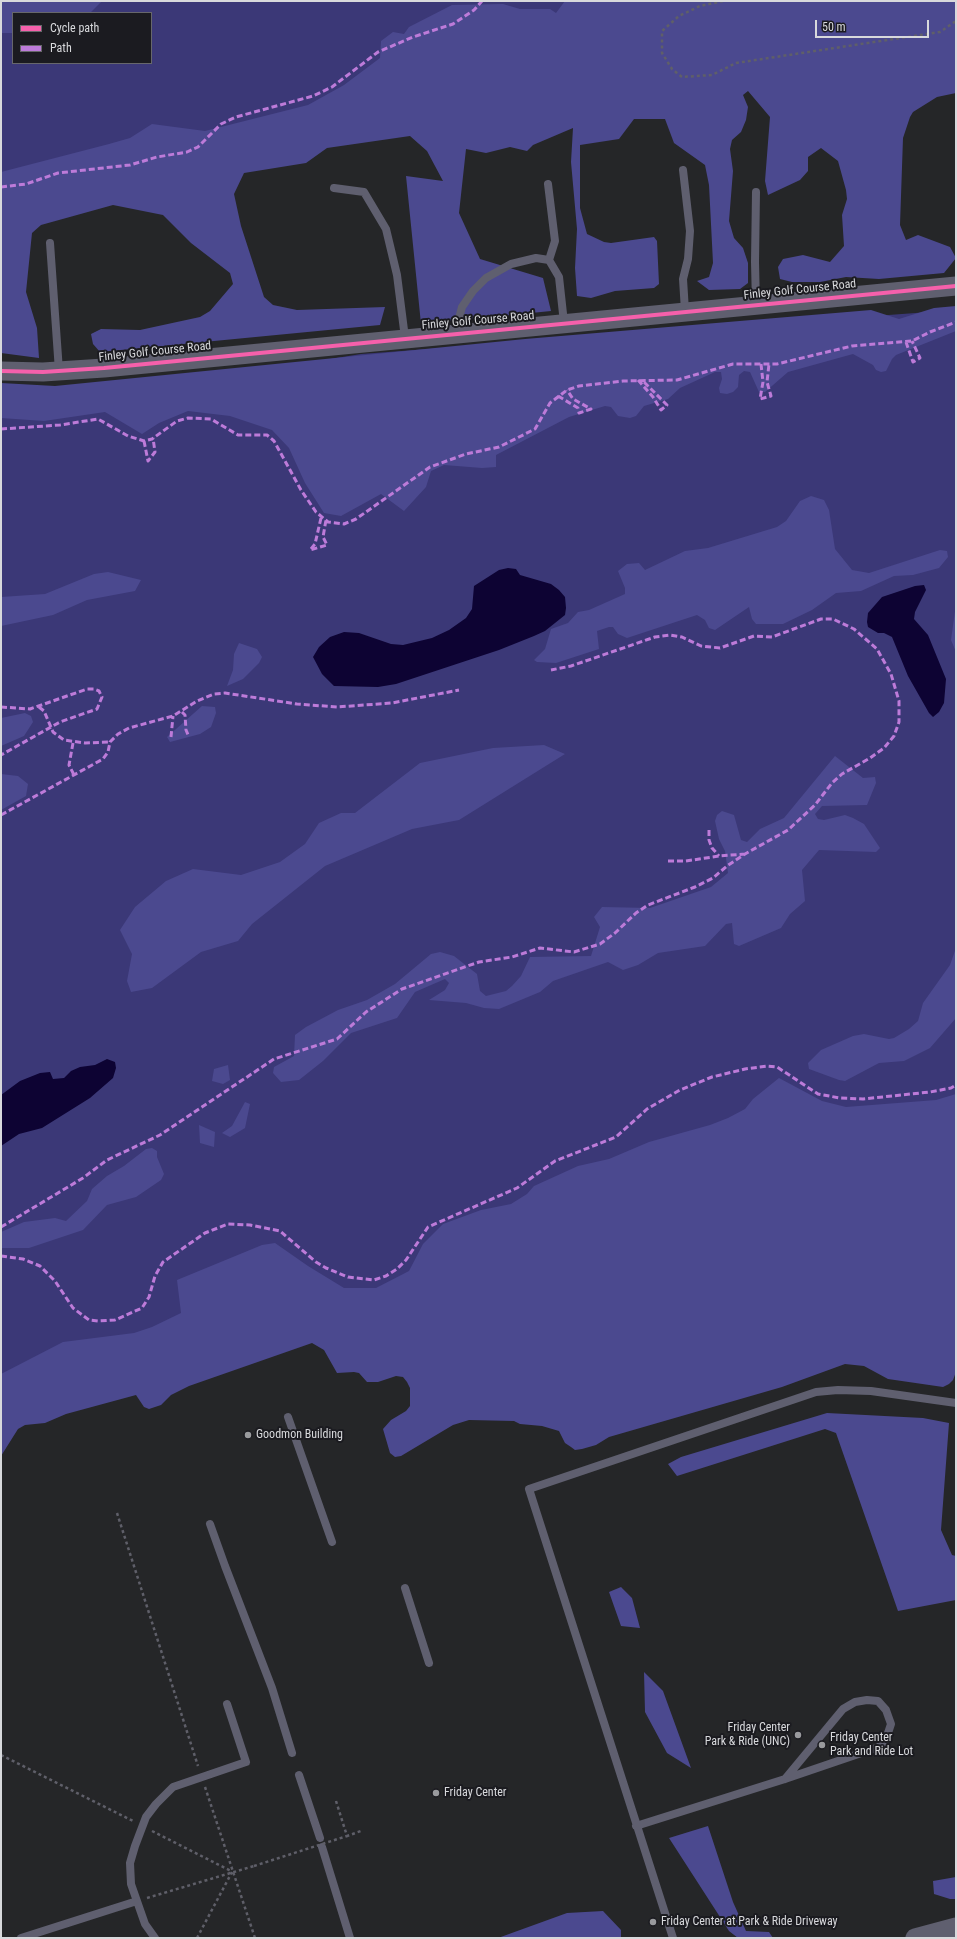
<!DOCTYPE html>
<html>
<head>
<meta charset="utf-8">
<style>
	body { margin:0 }
	#map { position:relative; width:957px; height:1939px; overflow:hidden; background:#252628; font-family:"Roboto Condensed",sans-serif }
	canvas { display:block }
	.frame { position:absolute; inset:0; border:2px solid #d8d9dc; pointer-events:none }
	.legend { position:absolute; left:12px; top:12px; width:140px; height:52px; box-sizing:border-box; background:#1b1b20; border:1px solid #67676b; margin:0; padding:5px 7px; list-style:none; font-size:12px; color:#d8d9dc }
	.legend li { display:flex; align-items:center; gap:8px; height:20px }
	.legend b { width:20px; border:1px solid #67676b }
	.scale { position:absolute; left:815px; top:20px; width:114px; height:18px; box-sizing:border-box; border:2px solid #d8d9dc; border-top:0; padding-left:5px; font-size:12px; line-height:14px; white-space:nowrap; color:#d8d9dc; -webkit-text-stroke:3px #1b1b20; paint-order:stroke }
</style>
</head>
<body>
<div id="map">
<canvas width="957" height="1939"></canvas>
<div class="frame"></div>
<ul class="legend">
<li><b style="height:5px;background:#f560ab"></b>Cycle path</li>
<li><b style="height:5px;background:#bd7bd9"></b>Path</li>
</ul>
<div class="scale">50 m</div>
</div>
<script>
const c = document.querySelector('canvas').getContext('2d');
c.lineJoin = 'round';
function fill(path, color) { c.fillStyle = color; c.fill(path, 'evenodd'); }
const toPath = rows => new Path2D(rows.map(r => 'M' + r).join(''));
function trace(path, color, width, dash) { c.strokeStyle = color; c.lineWidth = width; c.lineCap = dash ? 'butt' : 'round'; c.setLineDash(dash || []); c.stroke(path); }
function label(font, color, halo, rows, align = 'center') {
  c.font = font + ' "Roboto Condensed",sans-serif'; c.lineWidth = 4; c.setLineDash([]); c.textBaseline = 'middle'; c.strokeStyle = halo; c.fillStyle = color; for (const [text, x, y, turn = 0] of rows) {
    c.save(); c.translate(x, y); c.rotate((+turn || 0) * Math.PI / 180); c.textAlign = isNaN(turn) ? turn : align; if (halo) c.strokeText(text, 0, 0); c.fillText(text, 0, 0); c.restore();
  }
}
fill(toPath([
	[1,1,956,1,956,31,1,205],
	[13,13,151,13,151,63,13,63],
	[956,310,956,1138,1,1420,1,388,18,390,218,377,361,354]
]), '#3b3877');
fill(toPath([
	[1,1,102,1,90,13,13,13,13,33,1,33],
	[565,1,956,1,956,93,937,97,913,112,910,117,903,138,900,225,906,240,918,235,950,247,956,258,944,273,879,279,846,277,820,282,792,282,780,279,778,267,783,259,803,255,830,262,844,246,842,215,847,199,846,190,838,161,821,148,808,157,808,171,800,180,768,195,765,181,770,117,748,91,743,95,748,107,746,120,741,132,732,140,730,149,733,171,729,221,734,238,743,248,748,263,748,283,740,289,709,290,697,281,709,277,713,263,709,185,705,165,674,143,665,119,634,119,619,139,580,145,580,208,587,234,604,242,611,243,654,237,657,241,659,284,654,288,615,291,591,298,577,296,575,268,577,229,571,162,573,128,533,145,527,151,510,147,486,153,466,149,459,213,480,259,543,278,551,311,421,324,406,176,443,181,427,151,410,136,327,148,306,163,244,173,234,194,241,226,264,297,273,305,297,310,385,307,380,325,100,352,93,344,91,334,101,329,140,330,200,317,210,311,233,284,230,273,191,243,163,215,113,205,41,225,32,233,26,292,37,328,39,358,1,353,1,172,109,144,130,138,152,124,205,131,308,105,344,85,380,58,381,41,393,32,404,34,409,27,452,5,503,4,520,9,550,9,556,13],
	[956,306,956,331,896,355,892,359,886,371,881,372,876,370,873,365,853,354,788,372,765,392,759,392,750,372,744,371,739,375,738,387,733,392,727,394,720,393,719,388,722,379,721,372,715,372,680,388,668,399,644,406,636,416,630,418,618,416,611,407,605,406,569,417,496,455,496,467,482,468,444,465,431,471,426,487,404,511,381,494,341,516,324,513,305,483,289,448,272,430,230,416,188,411,159,423,142,434,105,412,44,421,1,418,1,383,55,386,525,339,871,310,899,319,934,308],
	[811,496,824,500,829,510,835,549,852,570,869,573,940,550,947,551,948,557,939,568,913,575,894,576,861,591,836,593,812,610,783,624,756,624,752,619,749,607,715,630,709,628,705,620,697,615,627,638,618,634,613,627,609,627,597,631,599,649,556,663,537,662,534,660,545,649,551,629,568,623,578,612,589,610,625,594,625,588,618,571,627,564,639,563,645,570,685,551,708,548,777,527,786,521,800,501],
	[108,572,141,580,135,591,87,600,53,615,1,626,1,597,45,594,94,574],
	[956,604,956,652,951,640],
	[239,643,257,649,262,657,259,663,243,679,227,686,233,670,234,654],
	[202,706,215,707,216,713,211,727,200,734,170,742,167,737],
	[25,713,31,716,33,722,24,736,1,746,1,718],
	[544,745,565,754,459,820,412,829,325,866,252,924,238,941,201,952,152,988,131,992,127,981,132,954,120,930,135,907,166,881,193,869,241,875,280,862,305,844,319,823,341,813,355,813,420,763,493,748],
	[835,756,863,778,875,777,876,783,867,805,822,806,815,814,818,819,824,820,845,815,853,818,864,824,880,848,876,852,819,850,802,870,805,901,790,914,781,928,739,946,734,944,732,923,726,924,705,946,658,953,638,965,623,970,608,962,553,981,540,992,499,1009,484,1008,466,1003,429,1000,445,990,449,983,445,979,415,992,397,1018,351,1033,323,1061,299,1080,281,1082,273,1073,274,1067,294,1056,295,1035,306,1027,338,1010,367,1000,395,984,431,954,440,952,454,956,477,974,480,991,486,996,506,991,512,986,521,976,530,957,591,956,600,927,594,917,602,907,650,908,711,887,728,873,725,851,719,839,715,821,717,815,722,811,734,815,741,840,747,842,760,829,784,818],
	[1,774,18,776,28,784,26,796,1,810],
	[956,948,956,1018,930,1048,904,1061,879,1063,845,1081,839,1080,809,1069,808,1063,821,1050,853,1036,864,1034,889,1039,894,1038,909,1029,918,1021,923,1003,950,965],
	[228,1065,230,1080,223,1084,212,1081,214,1069],
	[779,1078,822,1101,846,1107,936,1100,956,1094,956,1372,953,1380,949,1384,943,1387,888,1379,864,1366,845,1364,782,1387,609,1437,596,1445,582,1449,575,1450,571,1447,565,1443,559,1431,542,1426,520,1424,514,1421,469,1420,453,1425,401,1456,395,1457,390,1453,383,1429,391,1420,406,1411,410,1406,410,1388,407,1382,403,1377,396,1376,378,1382,367,1382,359,1373,354,1372,337,1373,324,1350,312,1343,189,1386,171,1395,161,1405,149,1409,144,1407,136,1395,66,1414,45,1423,25,1425,18,1429,1,1456,1,1374,63,1342,134,1333,152,1327,181,1313,177,1280,262,1245,275,1243,308,1266,344,1288,376,1288,409,1271,423,1244,443,1224,481,1210,511,1204,527,1194,534,1186,578,1166,609,1159,649,1142,710,1125,728,1118,745,1109,753,1099],
	[245,1102,250,1104,245,1128,230,1137,222,1133,232,1126],
	[199,1125,215,1132,214,1147,200,1143],
	[152,1148,157,1151,157,1157,164,1174,161,1180,136,1197,107,1205,83,1230,29,1248,1,1248,1,1232,24,1222,55,1218,66,1221,87,1201,92,1189,107,1176,124,1166,146,1149],
	[827,1413,923,1418,949,1423,941,1530,952,1555,956,1556,956,1600,898,1611,836,1433,825,1429,677,1476,668,1464,681,1457],
	[621,1587,632,1598,640,1628,621,1626,609,1592],
	[644,1672,663,1691,691,1768,667,1753,645,1712],
	[708,1826,733,1902,746,1931,769,1932,773,1938,738,1938,729,1931,669,1838],
	[956,1877,956,1899,950,1899,934,1894,933,1881],
	[603,1911,621,1930,621,1938,498,1938,567,1913]
]), '#4b498f');
fill(toPath([
	[508,568,516,569,520,575,551,584,559,590,565,597,566,608,565,615,545,631,534,636,499,650,396,684,378,687,334,686,322,674,313,657,319,647,330,637,344,632,359,633,391,644,403,645,432,638,449,630,466,618,472,609,474,586,499,570],
	[924,585,926,590,915,612,914,619,928,635,946,679,944,703,939,712,933,717,929,713,908,676,892,637,884,633,878,633,868,627,867,622,868,613,882,597,915,586],
	[107,1059,115,1062,116,1068,113,1078,90,1098,42,1128,19,1134,1,1146,1,1095,20,1081,40,1073,50,1072,53,1079,64,1078,71,1071,80,1067,95,1065]
]), '#0d0333');
trace(toPath([
	[723,1,700,6,679,16,662,31,662,53,672,69,682,77,712,75,736,63,940,32,956,21],
	[117,1513,198,1766],
	[1,1755,133,1821],
	[205,1787,255,1938],
	[336,1801,347,1836,361,1831],
	[152,1831,231,1871],
	[147,1898,254,1866],
	[197,1938,232,1872]
]), '#5f5f69', 2.5, [3, 3]);
trace(toPath([
	[683,170,690,231,688,259,683,279,685,311],
	[548,184,555,241,549,260],
	[334,188,364,192,386,229,397,275,405,338],
	[756,192,755,262,756,305],
	[50,243,59,371],
	[455,333,462,307,473,291,486,278,511,264,536,258,549,260,559,277,564,323],
	[288,1417,332,1542],
	[210,1524,225,1566,272,1688,292,1753],
	[405,1588,429,1663],
	[299,1775,320,1838],
	[636,1826,785,1779,879,1747,886,1739,891,1724,886,1710,878,1701,867,1700,855,1702,843,1709,785,1779],
	[322,1847,350,1938],
	[21,1938,137,1901],
	[155,1938,145,1924,131,1884,130,1863,135,1846,146,1817,156,1804,173,1787,246,1762,227,1704],
	[673,1938,529,1489,816,1392,838,1390,871,1391,956,1403]
]), '#5f5f6f', 8);
trace(toPath([
	[1,371,43,372,104,368,956,286],
	[915,1938,956,1927]
]), '#5f5f6f', 19);
trace(toPath([
	[254,1866,347,1836]
]), '#5f5f69', 2.5, [3, 3]);
trace(toPath([
	[1,187,26,184,58,173,130,165,157,157,187,152,198,147,221,124,236,117,313,96,332,87,378,52,413,37,453,24,474,10,482,1],
	[906,342,913,362,920,358,912,341],
	[761,364,763,382,760,399,771,396,767,382,769,364],
	[638,380,653,397,661,410,667,405,643,381],
	[558,396,578,408,579,413,591,409,573,399,567,390],
	[1,429,60,425,98,419,128,436,144,441,152,439,177,421,188,418,211,419,238,435,267,435,274,441,301,490,316,512,328,522,344,524,356,519,430,467,466,454,499,447,535,429,550,403,567,390,579,386,623,381,677,380,733,364,777,364,852,346,912,341,930,332,956,322],
	[144,441,148,461,155,452,153,438],
	[321,518,315,544,310,550,327,545,323,537,326,520],
	[1,707,30,709,87,689,94,689,99,691,102,697,97,709,60,722,1,755],
	[39,707,44,711,53,732,64,740,85,743,110,742],
	[182,712,185,715,186,730,189,737],
	[171,737,173,716],
	[73,743,69,765,74,775],
	[1,815,103,759,108,752,110,742,118,734,129,728,173,716,197,701,214,694,225,693,297,704,337,707,392,703,459,690],
	[709,830,709,840,712,848,719,856],
	[668,861,686,861,719,856,745,854],
	[1,1227,83,1178,107,1160,160,1135,274,1059,337,1039,366,1012,402,989,479,962,512,957,540,948,574,952,600,944,615,933,636,913,648,905,695,887,713,878,727,866,745,854,788,830,815,805,832,783,842,774,870,758,884,748,894,736,899,722,899,701,891,674,877,649,854,629,833,619,821,619,772,637,754,636,720,648,701,646,682,637,670,635,655,637,571,666,551,670],
	[1,1256,23,1259,40,1266,55,1281,73,1308,89,1320,98,1321,115,1320,142,1308,149,1297,155,1276,163,1262,205,1233,228,1224,250,1225,280,1231,316,1262,326,1268,348,1277,374,1280,386,1276,397,1269,406,1260,428,1227,517,1188,555,1161,616,1137,647,1109,680,1090,712,1077,745,1069,767,1066,777,1067,818,1094,840,1098,863,1099,930,1092,951,1088,956,1085]
]), '#bd7bd9', 3, [6, 3]);
trace(toPath([
	[1,371,43,372,104,368,956,286]
]), '#f560ab', 4);
for (const [x, y, r, color] of [
	[248,1435,4,"#999a9d"],
	[798,1735,4,"#999a9d"],
	[822,1745,4,"#999a9d"],
	[436,1793,4,"#999a9d"],
	[653,1922,4,"#999a9d"]
]) { const dot = new Path2D(); dot.arc(x, y, r, 0, 2 * Math.PI); c.fillStyle = color; c.fill(dot); trace(dot, '#1b1b20', 1.5); }
label('12px', '#d8d9dc', '#1b1b20', [
	["Finley Golf Course Road",800,290,-6],
	["Finley Golf Course Road",478,321,-5],
	["Finley Golf Course Road",155,352,-6]
]);
label('12px', '#d8d9dc', '#1b1b20', [
	["Goodmon Building",256,1435],
	["Friday Center",790,1728,"right"],
	["Park & Ride (UNC)",790,1742,"right"],
	["Friday Center",830,1738],
	["Park and Ride Lot",830,1752],
	["Friday Center",444,1793],
	["Friday Center at Park & Ride Driveway",661,1922]
], 'left');
</script>
</body>
</html>
